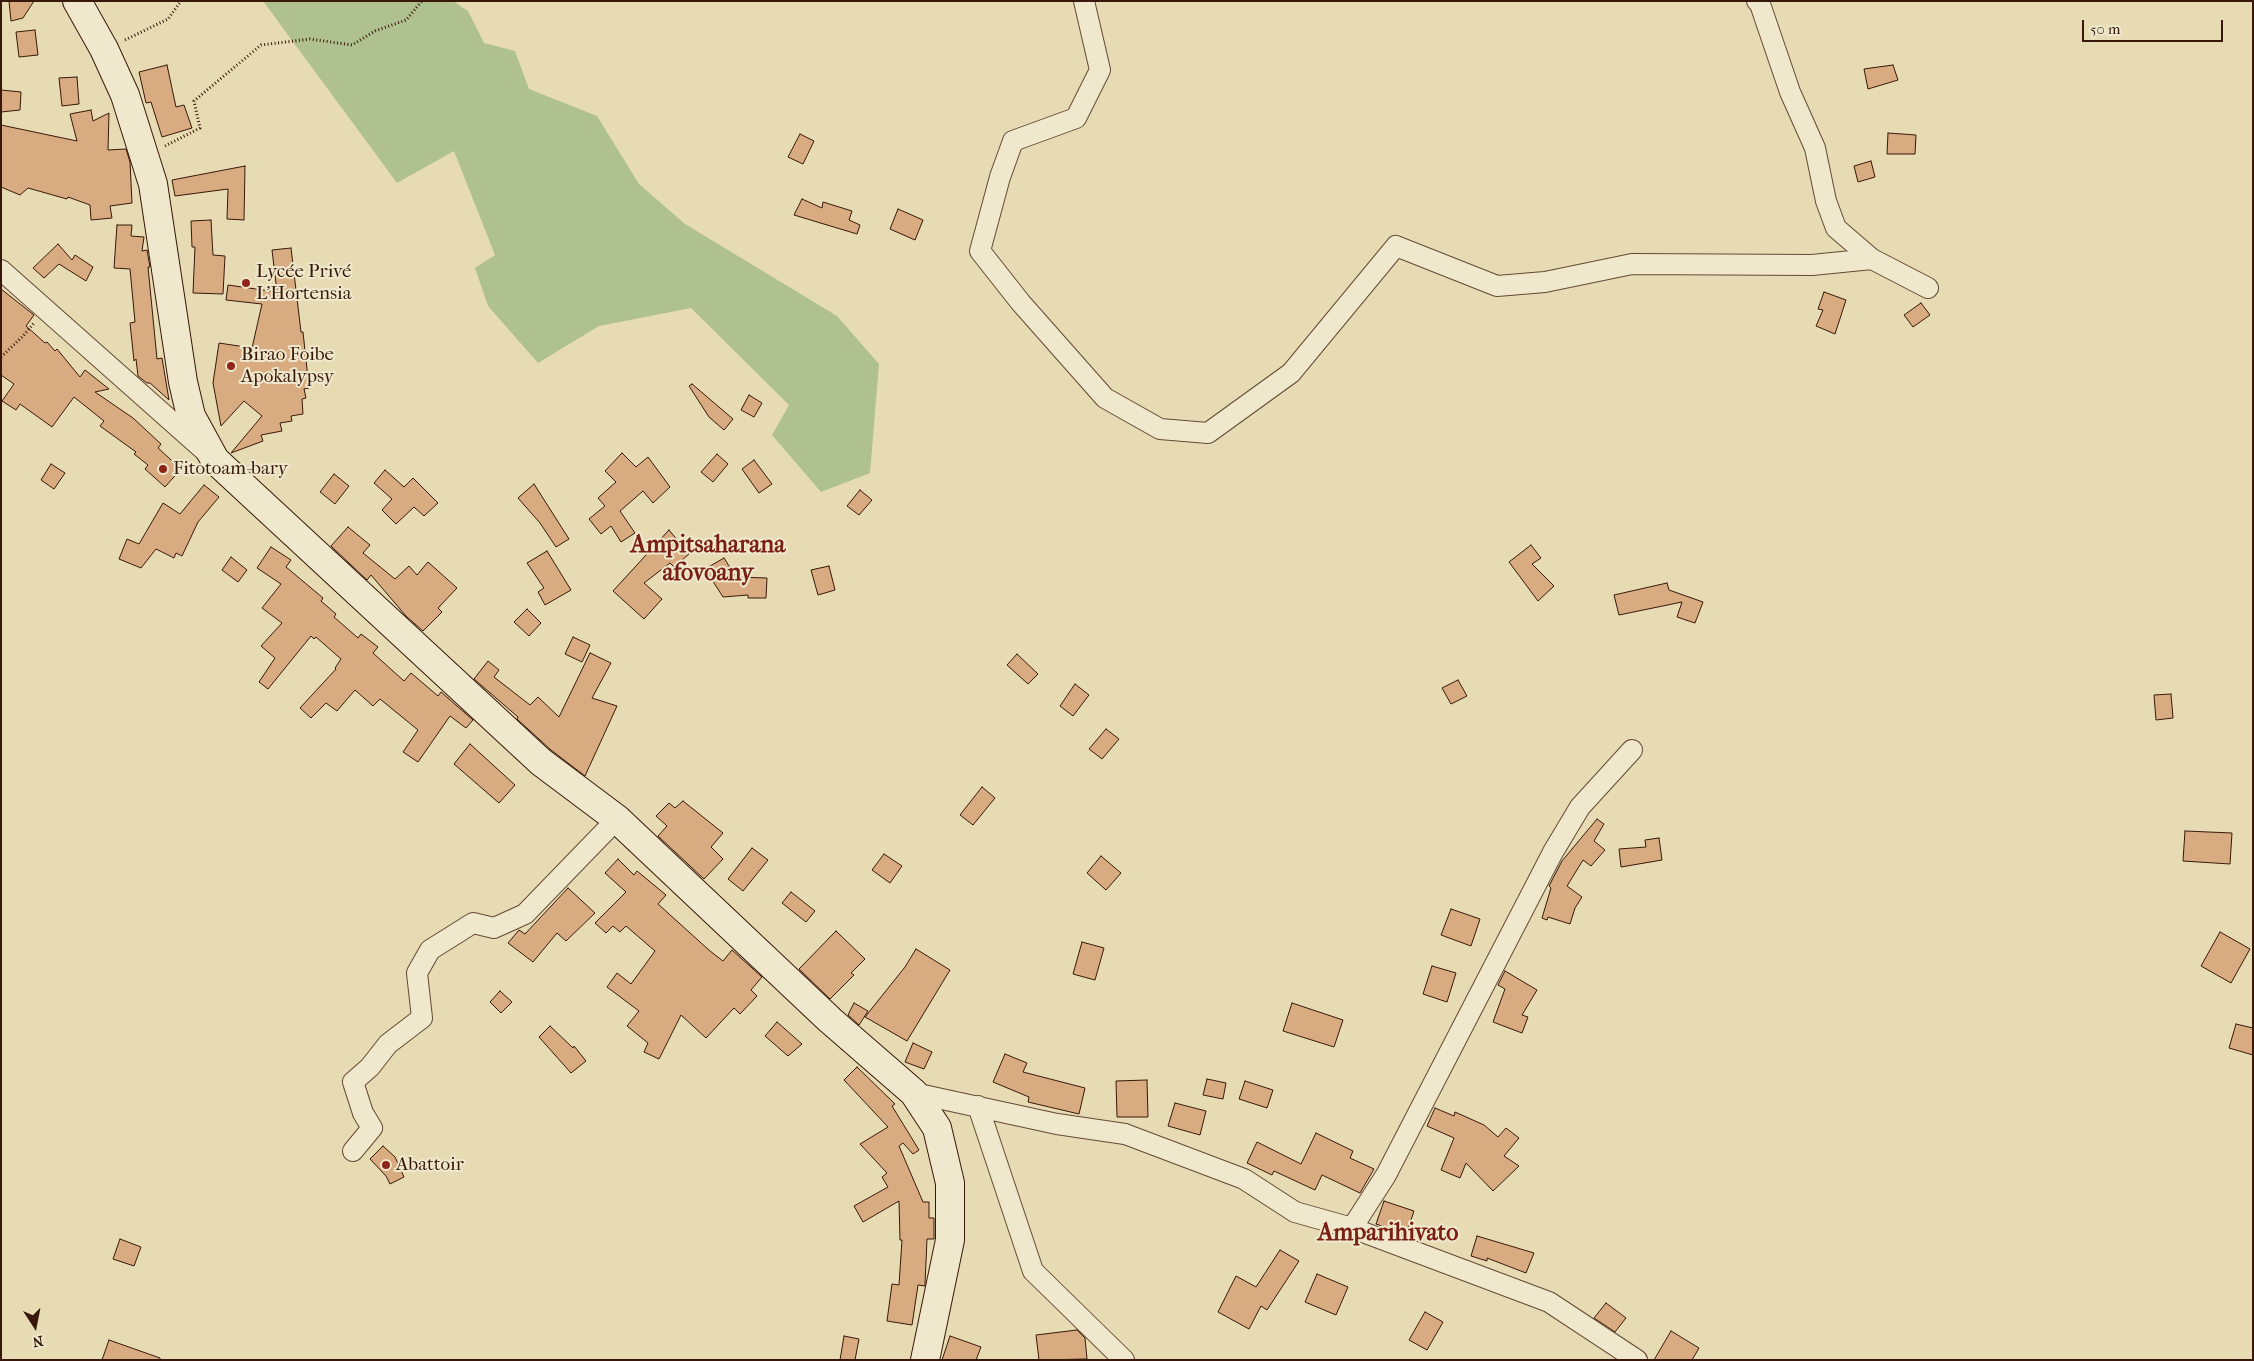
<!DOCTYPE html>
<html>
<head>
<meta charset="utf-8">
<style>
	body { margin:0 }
	#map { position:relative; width:2254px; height:1361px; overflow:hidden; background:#e6dbb2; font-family:"IM FELL French Canon",serif }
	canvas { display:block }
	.frame { position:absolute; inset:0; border:2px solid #38180a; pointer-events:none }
	.north { position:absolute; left:10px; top:1301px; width:50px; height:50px; -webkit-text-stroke:4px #efe8cd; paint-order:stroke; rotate:169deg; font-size:14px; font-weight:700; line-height:20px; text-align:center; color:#38180a }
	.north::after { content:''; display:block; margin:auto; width:18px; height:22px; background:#38180a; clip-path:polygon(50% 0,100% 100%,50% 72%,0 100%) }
	.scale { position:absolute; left:2082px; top:20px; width:141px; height:22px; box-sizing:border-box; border:2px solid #38180a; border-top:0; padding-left:6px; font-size:15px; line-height:18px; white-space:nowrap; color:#38180a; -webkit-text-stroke:4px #efe8cd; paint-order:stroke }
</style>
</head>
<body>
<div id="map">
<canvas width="2254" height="1361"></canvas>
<div class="frame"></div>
<div class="north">N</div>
<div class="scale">50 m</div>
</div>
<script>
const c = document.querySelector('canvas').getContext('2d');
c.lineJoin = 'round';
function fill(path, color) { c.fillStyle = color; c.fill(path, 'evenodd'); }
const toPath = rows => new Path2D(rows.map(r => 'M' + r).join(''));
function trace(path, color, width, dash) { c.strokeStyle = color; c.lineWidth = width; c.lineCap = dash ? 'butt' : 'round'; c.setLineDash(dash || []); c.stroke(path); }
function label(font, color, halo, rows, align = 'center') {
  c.font = font + ' "IM FELL French Canon",serif'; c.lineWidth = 4; c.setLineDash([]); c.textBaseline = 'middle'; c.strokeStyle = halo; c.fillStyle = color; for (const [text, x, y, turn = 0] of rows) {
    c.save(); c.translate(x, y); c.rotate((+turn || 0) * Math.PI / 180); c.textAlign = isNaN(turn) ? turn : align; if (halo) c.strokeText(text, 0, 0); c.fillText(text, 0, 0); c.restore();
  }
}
fill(toPath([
	[263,1,453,1,468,11,484,43,515,51,529,89,597,116,639,184,685,224,837,316,879,364,870,473,821,492,772,435,789,405,691,308,599,326,538,363,488,306,475,268,495,255,454,151,397,183]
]), '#b0c190');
const building = toPath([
	[9,1,34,1,23,18,11,21,9,1],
	[35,30,38,55,19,57,16,32,35,30],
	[167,65,176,107,184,105,192,128,162,137,151,102,146,103,139,72,167,65],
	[1893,65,1898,80,1868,89,1864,69,1893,65],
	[77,77,79,104,62,106,59,78,77,77],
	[1,90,21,92,20,110,1,112,1,90],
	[91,110,93,121,109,113,108,150,126,149,130,162,132,203,110,206,112,218,91,220,90,205,68,197,67,199,28,188,20,195,1,187,1,125,77,141,70,114,91,110],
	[1888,133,1916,135,1915,154,1887,154,1888,133],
	[800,134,814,141,803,164,788,157,800,134],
	[1871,161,1875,177,1858,182,1854,166,1871,161],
	[245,166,244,220,227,219,228,189,175,196,172,180,245,166],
	[802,199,822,208,823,202,852,211,849,220,860,225,857,234,794,215,802,199],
	[898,209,923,220,915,240,890,229,898,209],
	[211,220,213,255,225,256,223,294,193,293,195,247,192,247,191,221,211,220],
	[117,225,132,225,131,236,144,237,142,251,147,250,150,267,148,267,157,359,162,358,169,400,150,383,147,383,138,376,136,359,134,361,130,323,135,322,130,269,114,268,117,225],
	[58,244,72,260,75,255,93,267,86,281,59,264,44,278,33,268,58,244],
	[291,248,301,332,303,332,309,388,304,389,306,398,302,399,303,414,291,416,292,421,280,423,282,431,261,435,263,441,231,453,262,416,244,401,221,426,213,383,219,343,252,348,262,304,226,300,228,285,277,292,272,250,291,248],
	[1,289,34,315,26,326,45,343,47,342,55,351,57,349,80,377,85,370,109,389,95,392,133,418,161,444,158,448,181,469,165,487,145,469,148,465,134,454,136,452,100,426,104,421,74,397,52,427,20,404,16,410,2,401,14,384,1,375,1,289],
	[1824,292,1846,300,1835,334,1816,326,1823,310,1818,309,1824,292],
	[1921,303,1930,315,1913,327,1904,315,1921,303],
	[692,384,733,419,724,430,709,417,689,386,692,384],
	[749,395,762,403,754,417,741,410,749,395],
	[622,453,636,467,648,457,670,487,653,503,643,491,620,511,635,533,621,542,611,526,601,534,589,519,605,506,598,498,616,482,605,471,622,453],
	[717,454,728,464,713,482,701,472,717,454],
	[754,460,772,484,759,493,742,469,754,460],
	[51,464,65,473,54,489,41,480,51,464],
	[385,470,404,487,413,478,438,503,424,516,414,507,396,524,382,510,392,499,374,483,385,470],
	[334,474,349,486,335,504,320,492,334,474],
	[534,484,569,539,556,547,540,523,518,498,534,484],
	[204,485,219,497,198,522,182,556,176,553,174,558,156,549,141,568,119,559,127,539,139,544,163,503,180,514,204,485],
	[860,490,872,500,859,515,847,506,860,490],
	[348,527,370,545,363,553,395,579,409,566,417,575,428,562,457,588,438,608,442,612,423,631,406,616,371,575,367,580,331,546,348,527],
	[669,530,689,554,674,567,670,563,644,583,662,599,644,619,613,591,669,530],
	[1531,545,1541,558,1532,564,1554,586,1538,601,1509,562,1531,545],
	[271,547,291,560,286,567,323,598,321,601,336,614,334,617,358,638,361,634,378,647,373,653,404,681,411,673,438,696,441,692,473,720,466,728,450,716,418,762,403,752,418,730,380,699,373,706,355,690,337,711,326,703,311,718,300,708,336,669,335,668,341,659,316,637,314,639,311,636,268,689,259,682,275,658,261,646,282,623,262,608,281,584,257,568,271,547],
	[547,551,571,590,545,605,538,592,544,588,527,563,547,551],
	[231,557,247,570,238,582,222,570,231,557],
	[724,558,736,577,767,578,766,598,748,598,748,595,723,597,705,569,724,558],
	[829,566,835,590,818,595,811,570,829,566],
	[1667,583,1669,590,1703,602,1695,623,1677,617,1682,602,1619,615,1614,595,1667,583],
	[527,609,541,623,529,636,514,622,527,609],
	[573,637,590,645,582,662,565,654,573,637],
	[590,653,611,663,592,698,617,706,585,776,551,750,517,719,518,717,474,679,488,661,499,670,494,677,530,705,538,697,559,717,590,653],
	[1017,654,1038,674,1028,684,1007,665,1017,654],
	[1458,680,1467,696,1451,704,1442,688,1458,680],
	[1075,684,1089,695,1073,716,1060,706,1075,684],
	[2171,694,2173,718,2156,720,2154,695,2171,694],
	[1106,729,1119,739,1102,759,1089,749,1106,729],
	[470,744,515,785,499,803,454,764,470,744],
	[982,787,995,798,973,825,960,815,982,787],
	[683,801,723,833,711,847,723,859,704,879,658,836,667,826,656,816,669,803,675,808,683,801],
	[1597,819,1604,824,1594,841,1605,850,1591,866,1583,860,1567,886,1582,897,1575,908,1570,924,1548,917,1547,920,1542,918,1551,888,1549,886,1562,861,1597,819],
	[2185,831,2232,833,2230,864,2183,861,2185,831],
	[1659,838,1662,860,1621,867,1619,849,1646,847,1645,840,1659,838],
	[752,848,768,860,743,891,728,879,752,848],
	[884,854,902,866,890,883,872,870,884,854],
	[1101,856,1121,873,1106,890,1087,873,1101,856],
	[618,859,634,875,637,871,666,895,658,904,710,951,723,961,732,950,762,977,751,990,757,996,740,1014,734,1008,706,1038,681,1015,659,1059,644,1052,648,1043,627,1026,639,1011,607,987,617,973,631,984,655,951,626,926,620,932,613,926,606,933,595,923,626,892,605,873,618,859],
	[568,888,595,913,566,941,557,933,533,962,508,943,519,930,525,934,568,888],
	[791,892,815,911,806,922,782,903,791,892],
	[1451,909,1480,919,1471,946,1441,935,1451,909],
	[836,931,865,959,851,973,854,975,830,999,799,969,836,931],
	[2220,932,2250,949,2231,983,2201,966,2220,932],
	[1082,942,1104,948,1095,980,1073,974,1082,942],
	[916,949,950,970,907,1041,865,1017,905,967,916,949],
	[1432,966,1456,973,1447,1002,1423,994,1432,966],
	[1505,971,1537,990,1522,1015,1528,1017,1522,1033,1493,1022,1505,989,1498,985,1505,971],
	[500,991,512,1002,501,1013,490,1002,500,991],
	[854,1003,868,1011,859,1025,848,1015,854,1003],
	[1292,1003,1343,1020,1334,1047,1283,1031,1292,1003],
	[777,1022,802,1044,788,1056,765,1036,777,1022],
	[2236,1024,2253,1028,2253,1055,2229,1048,2236,1024],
	[550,1026,573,1048,574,1046,586,1061,571,1073,539,1037,550,1026],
	[913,1043,932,1052,924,1069,905,1062,913,1043],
	[1005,1054,1027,1063,1023,1072,1085,1088,1079,1114,1028,1102,1029,1097,993,1082,1005,1054],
	[857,1067,895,1104,892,1106,919,1150,913,1154,903,1143,899,1146,923,1202,929,1202,929,1218,934,1218,934,1239,927,1239,925,1284,925,1286,918,1285,912,1325,887,1321,892,1284,899,1285,902,1240,900,1240,899,1201,863,1222,854,1206,888,1187,882,1177,887,1173,860,1144,888,1127,844,1080,857,1067],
	[1207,1079,1226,1083,1223,1099,1203,1095,1207,1079],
	[1147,1080,1148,1117,1117,1117,1116,1081,1147,1080],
	[1245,1081,1273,1090,1267,1108,1239,1099,1245,1081],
	[1175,1103,1206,1111,1200,1135,1168,1126,1175,1103],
	[1435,1108,1454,1116,1455,1112,1484,1125,1498,1137,1506,1128,1519,1138,1504,1156,1519,1166,1493,1191,1466,1163,1460,1178,1441,1170,1454,1138,1427,1126,1435,1108],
	[1316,1133,1353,1151,1350,1158,1374,1169,1360,1193,1322,1175,1315,1190,1274,1171,1272,1175,1247,1163,1257,1142,1301,1164,1316,1133],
	[383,1146,395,1157,404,1177,390,1184,386,1176,370,1159,383,1146],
	[1384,1201,1414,1211,1406,1235,1376,1224,1384,1201],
	[1477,1236,1534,1253,1526,1273,1487,1258,1487,1261,1471,1256,1477,1236],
	[120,1239,141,1247,134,1266,113,1259,120,1239],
	[1280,1250,1299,1261,1267,1310,1261,1306,1249,1329,1218,1312,1236,1276,1256,1287,1280,1250],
	[1317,1274,1348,1287,1336,1315,1305,1302,1317,1274],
	[1606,1303,1626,1318,1615,1332,1594,1318,1606,1303],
	[1425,1312,1443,1322,1427,1350,1409,1340,1425,1312],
	[1077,1330,1085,1338,1087,1359,1039,1360,1036,1335,1077,1330],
	[1671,1331,1699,1348,1692,1360,1654,1360,1671,1331],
	[844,1336,859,1339,855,1360,840,1360,844,1336],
	[950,1336,981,1347,976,1360,942,1360,950,1336],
	[109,1340,160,1358,160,1360,102,1360,109,1340]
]);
fill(building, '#d8ab81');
trace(building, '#38180a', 1);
const minor = toPath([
	[1084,1,1100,70,1076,118,1013,141,1000,177,980,251,1021,303,1105,398,1160,429,1208,433,1291,373,1396,246,1497,286,1545,282,1632,264,1812,265,1872,259],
	[1757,1,1760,4,1790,92,1815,148,1826,201,1836,228,1872,259,1928,288],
	[1,270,205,451],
	[914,1093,1057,1124,1125,1134,1244,1179,1295,1212,1352,1228,1549,1302,1637,1360],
	[978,1106,1033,1271,1124,1360],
	[353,1151,372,1128,363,1113,353,1082,370,1067,388,1044,422,1018,417,973,430,950,473,923,494,928,525,914,617,819],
	[1352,1228,1386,1175,1553,852,1580,807,1632,750]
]);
const secondary = toPath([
	[77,1,104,49,125,95,153,184,183,382,191,416,215,460,541,762,617,819,830,1020,914,1093,937,1128,950,1183,950,1240,925,1360]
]);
trace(minor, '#644934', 22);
trace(secondary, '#38180a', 30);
trace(toPath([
	[125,40,168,19,181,1],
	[165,146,200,128,194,101,261,45,310,39,352,45,375,31,406,20,422,1],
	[1,357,23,336,34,323]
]), '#38180a', 3, [1, 2.5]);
trace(minor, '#efe8cd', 20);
trace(secondary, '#efe8cd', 28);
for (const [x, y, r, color] of [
	[246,283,5,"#8f2418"],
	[231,366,5,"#8f2418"],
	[163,469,5,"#8f2418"],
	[386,1165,5,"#8f2418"]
]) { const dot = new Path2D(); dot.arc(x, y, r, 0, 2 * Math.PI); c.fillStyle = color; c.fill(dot); trace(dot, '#efe8cd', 2); }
label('19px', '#38180a', '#efe8cd', [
	["Lycée Privé",256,272],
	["L'Hortensia",256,294],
	["Birao Foibe",241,355],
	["Apokalypsy",241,377],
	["Fitotoam-bary",173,469],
	["Abattoir",396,1165]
], 'left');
label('bold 24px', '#7a1f14', '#efe8cd', [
	["Ampitsaharana",708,546],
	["afovoany",708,574],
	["Amparihivato",1388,1234]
]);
</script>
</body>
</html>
